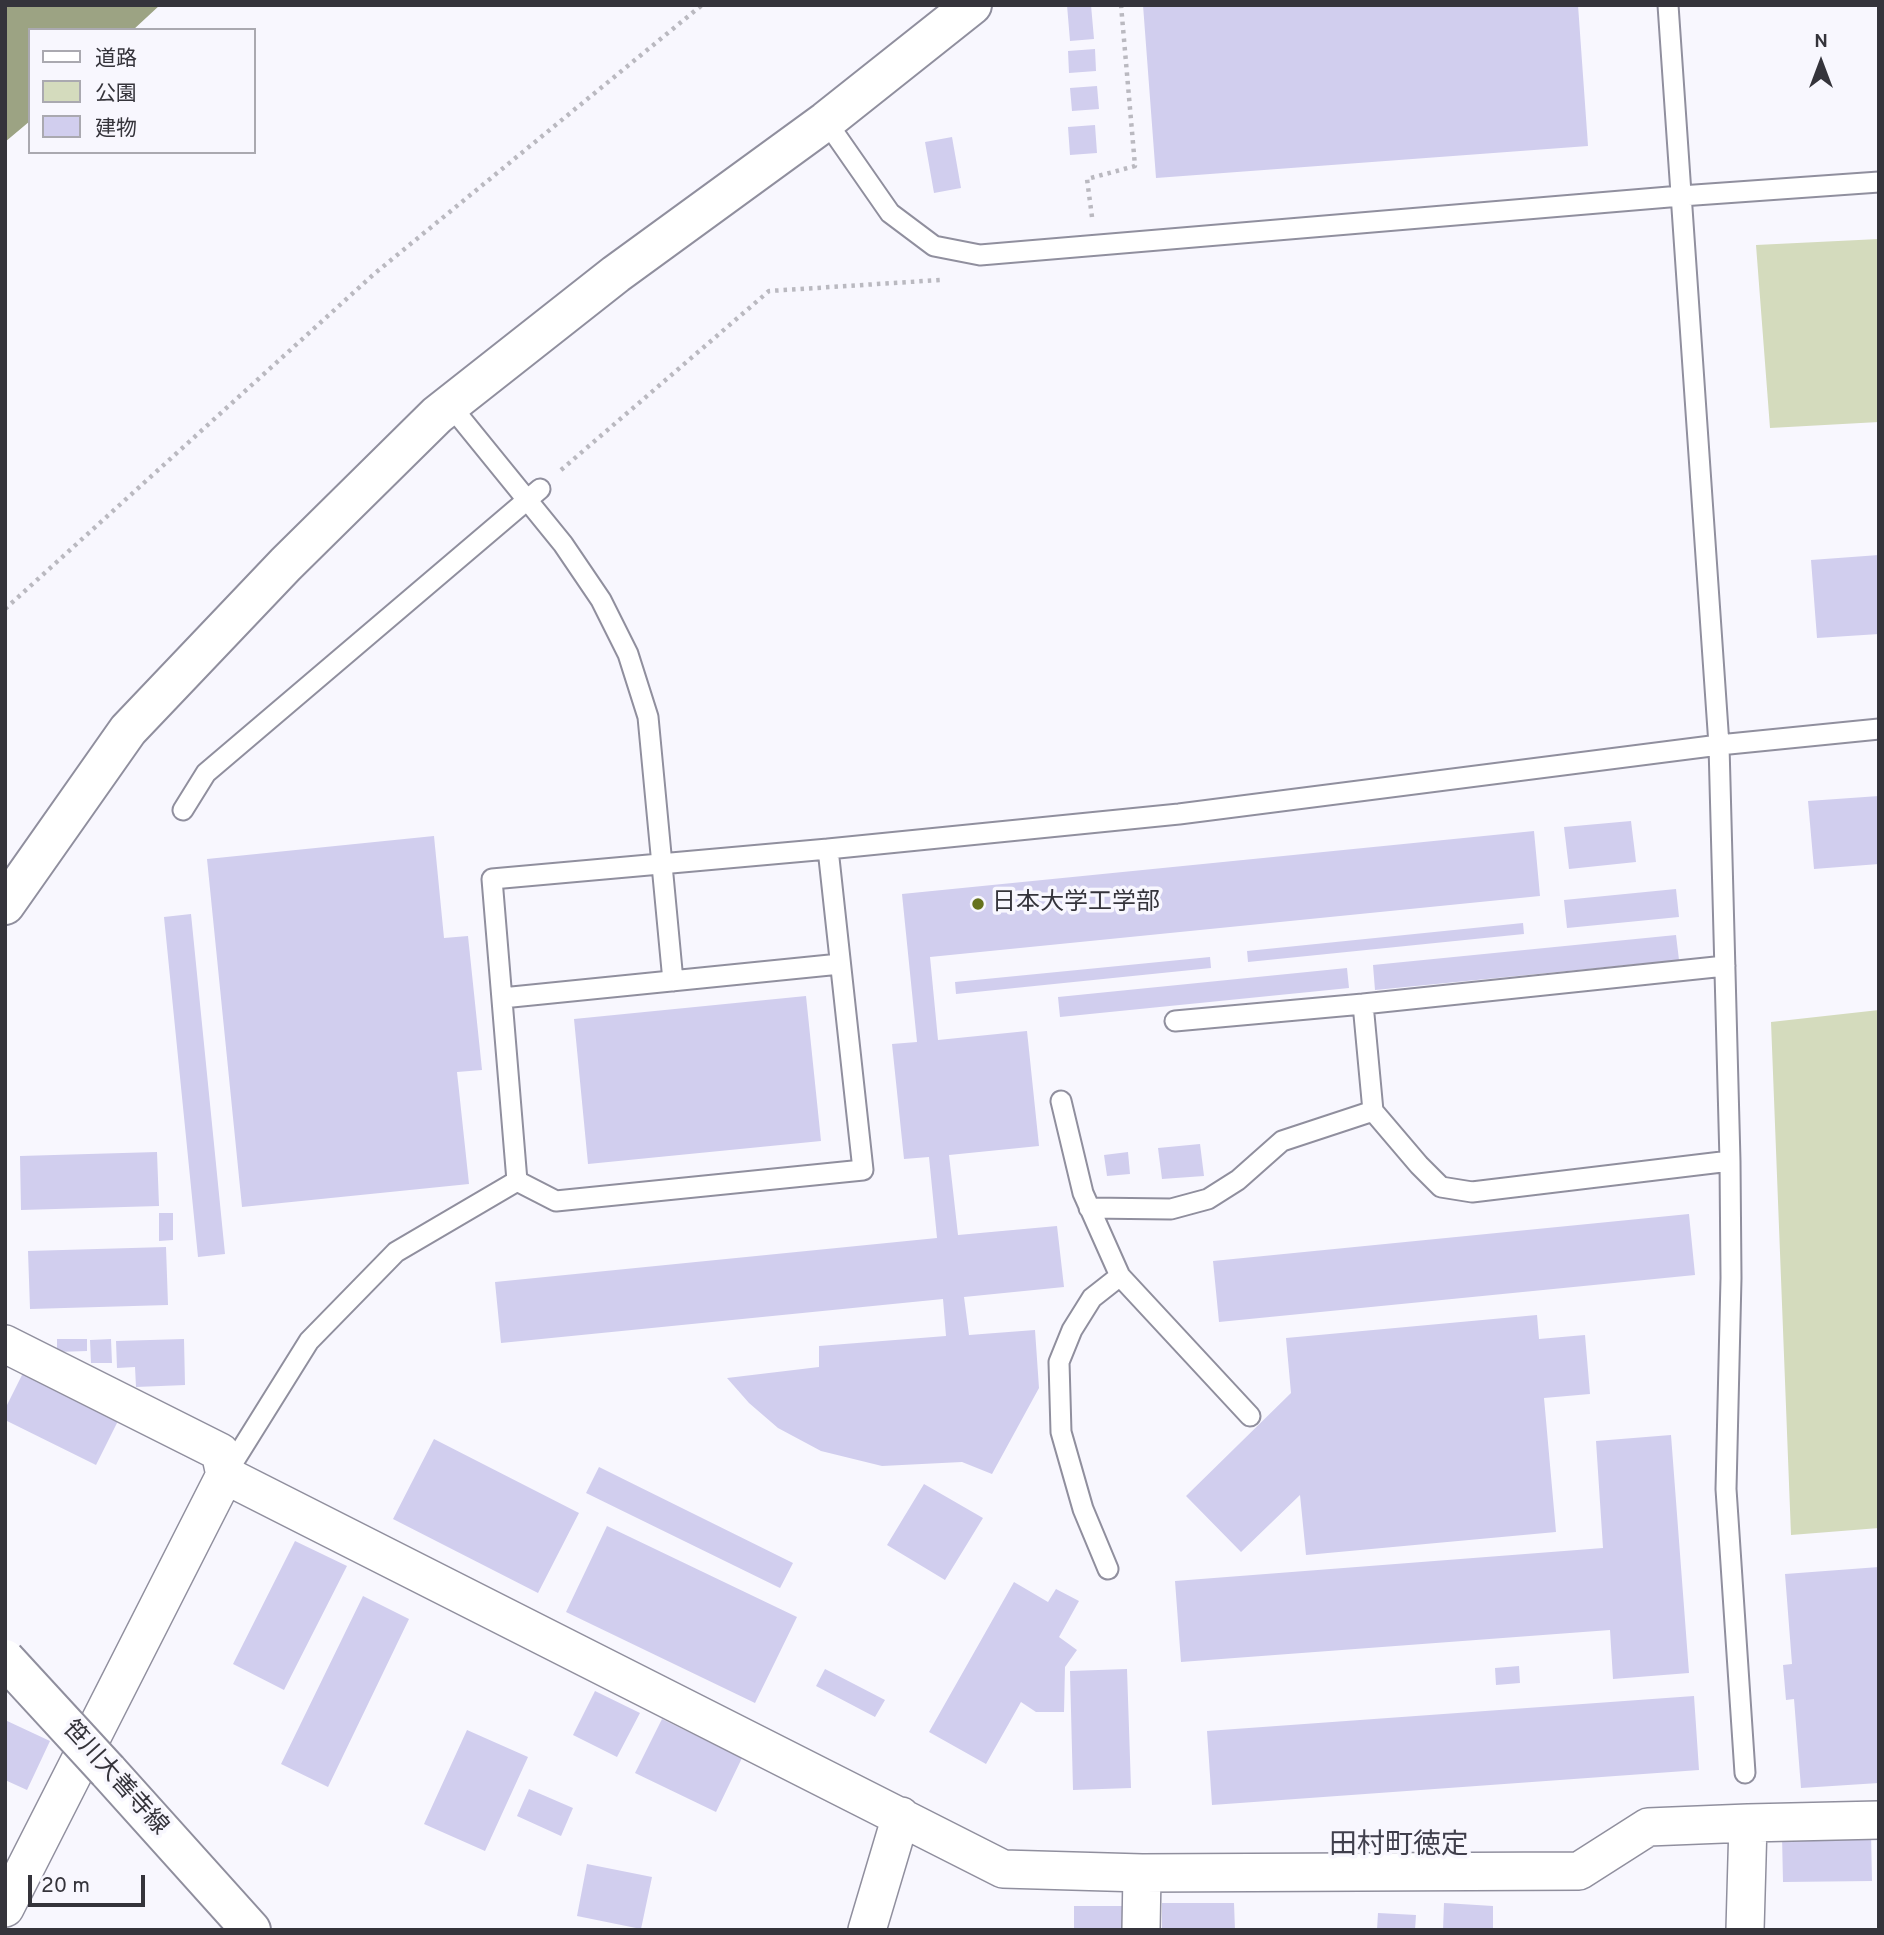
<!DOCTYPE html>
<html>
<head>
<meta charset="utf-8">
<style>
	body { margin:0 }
	#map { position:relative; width:1884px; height:1935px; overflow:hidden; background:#f8f7fe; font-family:Overpass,"Noto Sans JP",sans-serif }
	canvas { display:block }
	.frame { position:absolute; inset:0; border:7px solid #35343b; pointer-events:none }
	.legend { position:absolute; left:28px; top:28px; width:228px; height:126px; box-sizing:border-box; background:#f8f7fe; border:2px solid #aaa9b0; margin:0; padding:9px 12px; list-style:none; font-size:21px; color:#35343b }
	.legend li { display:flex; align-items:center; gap:14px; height:35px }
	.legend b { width:35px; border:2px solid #aaa9b0 }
	.north { position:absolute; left:1786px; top:28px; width:70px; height:70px; -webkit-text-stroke:5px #f8f7fe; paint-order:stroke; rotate:0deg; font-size:19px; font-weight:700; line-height:28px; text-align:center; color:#35343b }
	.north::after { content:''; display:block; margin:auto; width:24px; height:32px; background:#35343b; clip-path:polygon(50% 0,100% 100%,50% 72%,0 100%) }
	.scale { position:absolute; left:28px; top:1875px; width:117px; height:32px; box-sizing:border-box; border:4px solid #35343b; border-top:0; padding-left:9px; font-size:21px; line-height:24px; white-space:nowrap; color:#35343b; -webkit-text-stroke:5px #f8f7fe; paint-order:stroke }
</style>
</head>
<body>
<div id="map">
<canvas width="1884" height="1935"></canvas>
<div class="frame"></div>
<ul class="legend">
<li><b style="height:9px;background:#fff"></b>道路</li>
<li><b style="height:19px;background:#d4dbbd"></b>公園</li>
<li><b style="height:19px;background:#d1ceee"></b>建物</li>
</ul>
<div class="north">N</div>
<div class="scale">20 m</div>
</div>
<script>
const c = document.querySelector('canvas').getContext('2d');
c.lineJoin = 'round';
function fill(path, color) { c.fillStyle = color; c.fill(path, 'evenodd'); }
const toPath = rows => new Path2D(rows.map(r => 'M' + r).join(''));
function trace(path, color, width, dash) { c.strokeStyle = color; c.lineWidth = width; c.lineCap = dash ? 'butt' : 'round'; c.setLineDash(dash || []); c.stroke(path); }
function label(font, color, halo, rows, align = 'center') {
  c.font = font + ' Overpass,"Noto Sans JP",sans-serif'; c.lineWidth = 7; c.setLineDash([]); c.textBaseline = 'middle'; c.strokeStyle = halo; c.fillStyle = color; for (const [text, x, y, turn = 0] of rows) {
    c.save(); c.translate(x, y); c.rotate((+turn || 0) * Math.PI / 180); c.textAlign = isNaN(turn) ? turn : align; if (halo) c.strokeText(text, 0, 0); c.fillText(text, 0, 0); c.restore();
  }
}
fill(toPath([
	[1879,239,1879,422,1770,428,1756,245],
	[1879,1010,1879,1528,1791,1535,1771,1022]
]), '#d4dbbd');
fill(toPath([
	[5,5,160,5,133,30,30,30,30,121,5,142]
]), '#9ca383');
fill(toPath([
	[1067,5,1091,5,1094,39,1070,41],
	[1143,5,1578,5,1588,146,1156,178],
	[1095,49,1096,71,1069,73,1068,51],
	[1097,86,1099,109,1072,111,1070,88],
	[1095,125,1097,153,1070,155,1068,127],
	[952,137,961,188,934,193,925,142],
	[1879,555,1879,634,1817,638,1811,560],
	[1879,796,1879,864,1814,869,1808,801],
	[1631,821,1636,862,1569,869,1564,827],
	[1534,831,1540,896,930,957,938,1040,1027,1031,1039,1146,949,1155,958,1235,1057,1226,1064,1287,964,1297,969,1335,1035,1330,1039,1388,992,1474,962,1462,882,1466,821,1451,778,1428,749,1403,727,1378,819,1367,819,1346,946,1336,943,1299,501,1343,495,1282,937,1238,929,1157,904,1159,892,1044,917,1042,902,894],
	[434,836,444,938,468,936,482,1070,457,1072,469,1184,242,1207,207,859],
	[1676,889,1679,917,1567,928,1564,900],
	[191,914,225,1254,198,1257,164,917],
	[1523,923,1524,934,1248,962,1247,951],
	[1676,935,1679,960,1375,990,1373,965],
	[1210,957,1211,968,956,994,955,982],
	[1347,968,1349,988,1060,1017,1058,997],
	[806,996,821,1141,588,1164,574,1019],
	[1200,1144,1204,1176,1162,1179,1158,1148],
	[157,1152,159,1206,21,1210,20,1156],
	[1128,1152,1130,1174,1107,1176,1104,1155],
	[159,1213,173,1213,173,1240,159,1241],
	[1689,1214,1695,1275,1219,1322,1213,1261],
	[166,1247,168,1305,30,1309,28,1251],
	[1537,1315,1539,1339,1585,1335,1590,1394,1544,1398,1556,1532,1306,1555,1300,1495,1241,1552,1186,1496,1291,1393,1286,1338],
	[57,1339,87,1339,87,1351,57,1352],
	[111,1339,112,1363,91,1363,90,1340],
	[184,1339,185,1385,136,1387,135,1367,117,1368,116,1341],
	[26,1367,121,1415,96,1465,5,1420,5,1409],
	[1671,1435,1689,1673,1613,1679,1610,1630,1181,1662,1175,1581,1603,1548,1596,1441],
	[434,1439,579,1513,538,1593,393,1519],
	[599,1467,793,1563,780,1588,586,1493],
	[924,1484,983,1518,945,1580,887,1545],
	[607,1526,797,1617,755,1703,566,1612],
	[295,1541,347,1566,284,1690,233,1664],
	[1879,1567,1879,1783,1801,1788,1794,1699,1786,1700,1783,1665,1792,1664,1785,1574],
	[1014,1582,1048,1602,1056,1589,1079,1601,1059,1637,1077,1650,1065,1667,1064,1712,1036,1712,1021,1702,986,1764,929,1732],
	[363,1596,409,1619,328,1787,281,1764],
	[1519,1666,1520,1683,1496,1685,1495,1668],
	[825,1669,885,1700,875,1717,816,1686],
	[1127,1669,1131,1788,1073,1790,1070,1671],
	[595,1691,640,1713,617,1757,573,1735],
	[1694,1696,1699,1770,1212,1805,1207,1731],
	[662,1719,742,1758,716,1812,635,1773],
	[5,1720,50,1741,27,1790,5,1780],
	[467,1730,528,1757,485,1851,424,1824],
	[529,1789,573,1808,561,1836,517,1816],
	[1871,1832,1872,1881,1783,1882,1782,1835],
	[587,1864,652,1877,641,1929,577,1916],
	[1162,1903,1234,1903,1235,1930,1162,1930],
	[1444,1903,1493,1906,1493,1930,1443,1930],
	[1074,1906,1130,1906,1130,1930,1074,1930],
	[1378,1913,1416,1915,1415,1930,1377,1930]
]), '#d1ceee');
const service = toPath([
	[1668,5,1719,745,1730,1161,1731,1278,1726,1489,1745,1773],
	[826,121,890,213,934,246,980,255,1681,196,1879,182],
	[450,405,563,544,601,600,628,654,648,717,673,981],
	[183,810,206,773,540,489],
	[828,849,863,1170,556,1201,517,1181,492,879,828,849,1179,814,1719,745,1879,729],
	[502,998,840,964],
	[1363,1004,1373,1111,1419,1165,1441,1187,1472,1192,1730,1161],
	[1175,1021,1363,1004,1725,966],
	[1061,1101,1083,1193,1120,1276,1250,1416],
	[1089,1208,1171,1209,1208,1199,1238,1180,1282,1141,1373,1111],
	[226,1474,309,1341,396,1252,517,1181],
	[1108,1569,1083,1509,1061,1432,1059,1362,1072,1330,1092,1298,1120,1276]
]);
const minor = toPath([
	[5,1344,220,1452,225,1475,5,1908],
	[225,1475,1003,1869,1142,1873,1579,1871,1648,1827,1748,1823,1745,1930],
	[1748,1823,1879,1820],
	[867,1930,901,1816],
	[1141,1930,1142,1873]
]);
const tertiary = toPath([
	[5,905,128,730,286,564,437,415,616,274,826,121,972,5],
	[108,1771,251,1930]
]);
trace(service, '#908f9e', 23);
trace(minor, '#908f9e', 40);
trace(tertiary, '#908f9e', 42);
trace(toPath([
	[1092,217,1087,179,1135,166,1121,5],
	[561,470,769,291,940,280],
	[5,609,374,274,702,5]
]), '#bab9c0', 4.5, [3.5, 5]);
trace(service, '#fff', 19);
trace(minor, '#fff', 37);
trace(tertiary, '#fff', 38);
const tertiaryBridge = toPath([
	[5,1659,108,1771]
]);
trace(tertiaryBridge, '#908f9e', 42, []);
trace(tertiaryBridge, '#fff', 38);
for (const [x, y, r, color] of [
	[978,904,7,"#66721d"]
]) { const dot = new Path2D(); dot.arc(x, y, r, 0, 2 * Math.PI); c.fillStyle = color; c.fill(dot); trace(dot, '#f8f7fe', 2.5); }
label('24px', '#35343b', '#f8f7fe', [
	["日本大学工学部",992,904]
], 'left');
label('24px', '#35343b', '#f8f7fe', [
	["笹川大善寺線",114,1779,48]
]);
label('28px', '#403f4c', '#f8f7fe', [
	["田村町徳定",1399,1847]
]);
</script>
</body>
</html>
